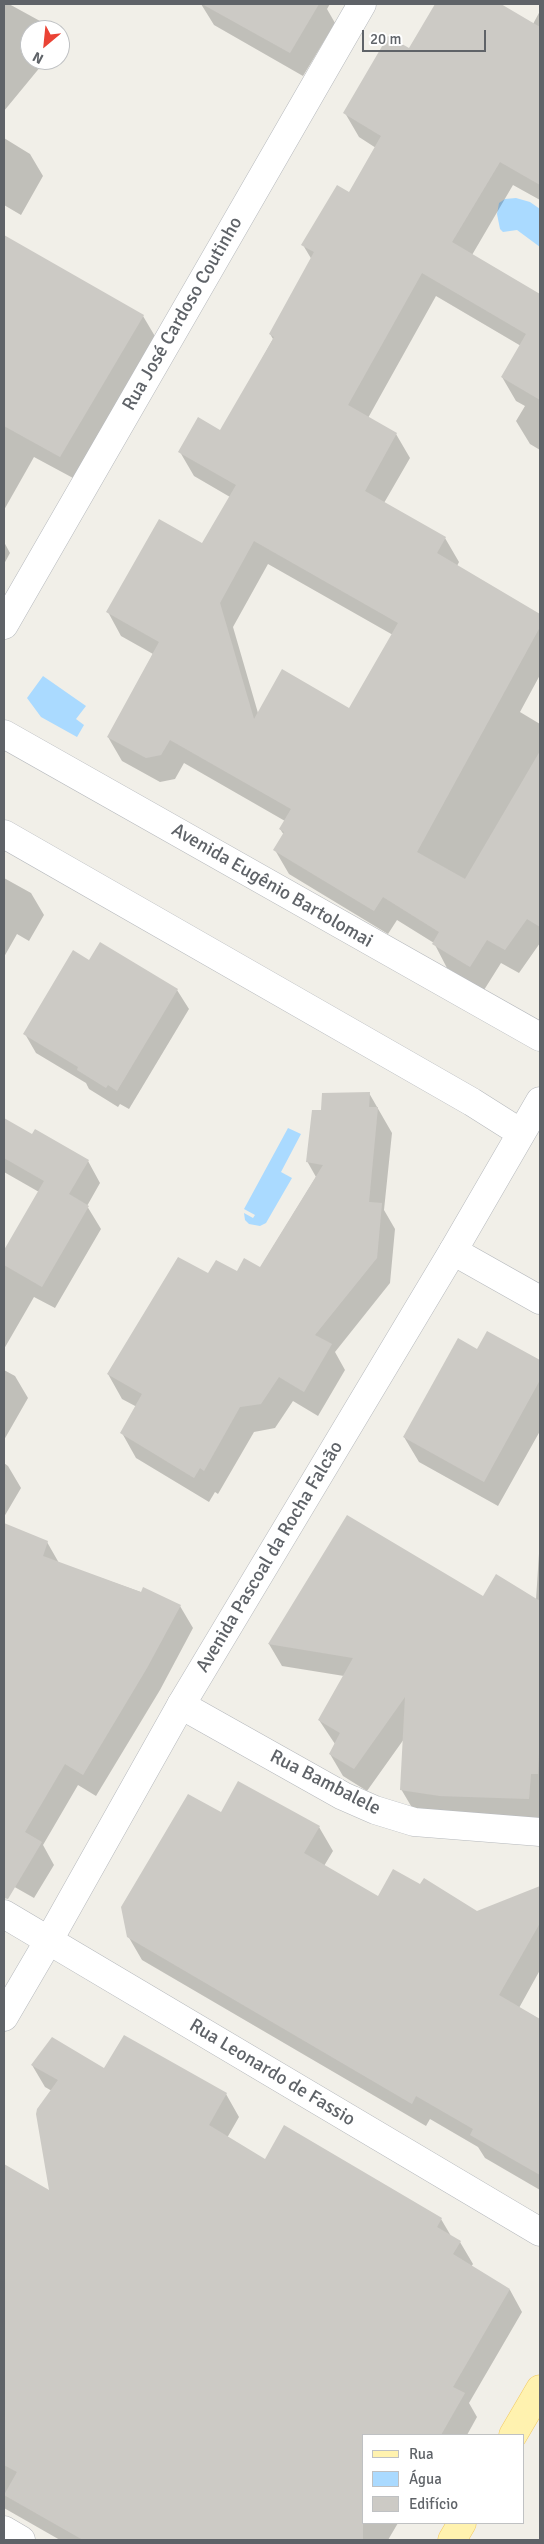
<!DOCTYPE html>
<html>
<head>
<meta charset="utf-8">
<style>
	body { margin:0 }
	#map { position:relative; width:544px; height:2544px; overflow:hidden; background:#f1efe8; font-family:Signika,sans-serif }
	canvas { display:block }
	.frame { position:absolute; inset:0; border:5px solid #5f6368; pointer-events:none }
	.legend { position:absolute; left:362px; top:2434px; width:162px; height:90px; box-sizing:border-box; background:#fff; border:1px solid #bfc1c3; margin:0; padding:6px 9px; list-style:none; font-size:15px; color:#5f6368 }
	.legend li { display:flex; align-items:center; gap:10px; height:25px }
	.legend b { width:25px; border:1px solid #bfc1c3 }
	.north { position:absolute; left:20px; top:20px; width:50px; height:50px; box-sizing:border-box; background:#fff; border:1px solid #bfc1c3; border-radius:50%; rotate:208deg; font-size:14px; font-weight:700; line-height:20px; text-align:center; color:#5f6368 }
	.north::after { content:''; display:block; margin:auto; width:18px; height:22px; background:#ea4335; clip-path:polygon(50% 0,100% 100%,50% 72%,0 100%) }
	.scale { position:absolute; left:362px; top:30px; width:124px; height:22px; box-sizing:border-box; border:2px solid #5f6368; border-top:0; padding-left:6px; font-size:15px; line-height:18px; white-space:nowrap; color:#5f6368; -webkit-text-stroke:4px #fff; paint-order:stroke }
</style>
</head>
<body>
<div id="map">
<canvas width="544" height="2544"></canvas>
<div class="frame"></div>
<ul class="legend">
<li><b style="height:6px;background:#fff2af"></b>Rua</li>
<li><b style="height:14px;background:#aadaff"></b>Água</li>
<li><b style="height:14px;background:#cccac5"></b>Edifício</li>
</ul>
<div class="north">N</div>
<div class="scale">20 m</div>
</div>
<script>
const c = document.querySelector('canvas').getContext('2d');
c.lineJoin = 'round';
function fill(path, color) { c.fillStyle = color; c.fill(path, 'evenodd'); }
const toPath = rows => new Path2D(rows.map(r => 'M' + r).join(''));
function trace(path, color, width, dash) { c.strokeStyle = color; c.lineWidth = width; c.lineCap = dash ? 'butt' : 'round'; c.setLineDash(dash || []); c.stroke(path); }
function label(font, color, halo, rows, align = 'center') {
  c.font = font + ' Signika,sans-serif'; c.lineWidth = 4.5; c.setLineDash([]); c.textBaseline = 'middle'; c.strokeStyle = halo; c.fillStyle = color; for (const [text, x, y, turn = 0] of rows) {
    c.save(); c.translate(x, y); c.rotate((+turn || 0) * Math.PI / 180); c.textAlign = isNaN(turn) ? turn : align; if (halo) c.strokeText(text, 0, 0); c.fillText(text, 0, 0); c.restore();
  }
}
fill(toPath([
	[516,198,530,202,540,209,540,247,517,230,503,232,500,229,497,214,499,203,505,199],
	[43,676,86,706,76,719,84,725,77,737,41,717,27,698],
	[288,1128,301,1134,281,1172,292,1178,266,1223,260,1226,249,1224,245,1220,244,1213,253,1218,255,1215,244,1209]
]), '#aadaff');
fill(toPath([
	[4,4,9,4,40,21,46,30,30,30,30,60,46,60,4,111],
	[201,4,330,4,327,9,335,23,303,76,214,25],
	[436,4,498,4,533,24,540,11,540,200,513,185,472,255,540,295,540,450,530,444,516,421,525,406,516,401,502,377,521,346,436,296,368,418,396,434,410,458,384,503,445,538,459,562,457,566,540,615,540,675,520,712,540,724,540,943,519,973,501,963,484,990,447,968,434,943,397,920,388,934,289,874,275,850,284,835,280,829,285,821,184,763,175,779,160,782,122,761,108,737,153,654,121,636,108,612,203,544,230,497,194,476,180,452,221,432,273,339,270,334,312,260,303,245,349,194,376,148,359,137,345,113,409,49],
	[268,564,393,635,349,710,258,713,233,627],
	[4,138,30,154,43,176,21,215,4,205],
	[4,236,143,316,156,338,73,478,34,457,4,510],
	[4,542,10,553,4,564],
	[4,878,31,893,44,915,29,941,17,934,4,957],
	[89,962,177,990,189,1009,129,1109,120,1104,118,1107,89,1089,86,1083,36,1053,25,1034],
	[369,1093,392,1133,384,1210,395,1229,390,1283,335,1352,345,1370,318,1416,293,1401,275,1428,254,1432,218,1494,215,1492,209,1502,136,1458,122,1433,137,1407,122,1399,108,1374,209,1275,237,1273,260,1268,316,1177,307,1161,322,1111],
	[4,1119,32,1135,88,1161,100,1183,87,1206,101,1229,55,1308,34,1297,4,1349,4,1253,39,1192,4,1172],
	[488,1333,540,1362,540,1431,498,1506,419,1462,404,1437,477,1350],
	[4,1370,15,1376,28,1398,4,1440],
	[4,1463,8,1466,21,1488,4,1517],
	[4,1524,47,1542,59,1563,180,1606,193,1628,160,1690,96,1796,78,1785,43,1845,54,1865,34,1898,4,1881],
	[540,1538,540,1820,414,1811,401,1789,404,1739,367,1791,343,1776,330,1754,335,1744,319,1720,344,1676,282,1666,269,1644,440,1606,536,1600],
	[222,1814,319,1827,333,1851,324,1866,378,1898,477,1912,540,1887,540,1970,519,2008,540,2020,540,2190,485,2158,478,2147,430,2119,426,2126,142,1960,128,1936],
	[32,2065,104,2070,226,2094,239,2117,227,2138,265,2161,441,2219,451,2236,460,2242,473,2264,471,2267,510,2290,522,2312,469,2403,477,2417,467,2435,363,2435,363,2523,398,2523,388,2540,60,2540,4,2508,4,2304,14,2285,4,2279,4,2165,51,2192,52,2091,45,2087]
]), '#0003');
fill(toPath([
	[202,4,319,4,290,53],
	[435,4,501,4,540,27,540,185,500,162,452,242,540,294,540,400,501,377,526,334,422,273,348,405,397,433,365,491,446,537,437,553,540,614,540,627,417,852,465,879,540,751,540,927,527,919,505,950,487,940,470,967,432,944,439,932,383,897,374,911,273,850,284,832,279,829,291,809,170,740,161,755,146,758,107,737,159,642,106,612,159,519,202,543,236,485,178,452,198,417,220,430,274,337,269,334,314,252,301,245,337,185,349,192,381,136,343,113,388,36,409,48],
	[254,541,398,623,349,708,282,669,254,719,220,603],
	[4,235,144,315,60,457,4,426],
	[100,942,178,989,117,1091,108,1085,106,1088,77,1070,78,1067,23,1034,73,950,89,960],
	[370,1092,369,1107,378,1107,369,1202,382,1203,377,1258,315,1335,332,1344,304,1392,279,1377,261,1404,240,1407,204,1471,200,1468,194,1478,120,1433,142,1394,107,1374,178,1257,208,1273,216,1260,237,1271,244,1258,260,1267,323,1165,306,1162,312,1110,321,1110,322,1093],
	[4,1118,32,1134,35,1129,89,1160,69,1194,89,1206,42,1287,4,1265,4,1250,44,1181,4,1158],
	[487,1331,540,1360,540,1380,484,1482,403,1437,458,1338,477,1349],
	[347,1515,483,1596,496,1574,540,1601,540,1732,538,1774,531,1774,529,1799,440,1796,400,1790,405,1697,354,1769,329,1754,340,1733,318,1720,353,1658,268,1644],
	[4,1523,48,1541,43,1556,141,1592,143,1587,181,1605,147,1668,83,1775,65,1764,25,1832,42,1842,8,1899,4,1898],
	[238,1781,320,1826,304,1853,378,1896,393,1869,420,1884,424,1878,477,1911,540,1886,540,1923,499,1995,540,2019,540,2175,470,2135,473,2129,416,2096,412,2104,127,1937,121,1907,188,1794,221,1812],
	[124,2035,227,2093,209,2125,265,2159,284,2125,442,2218,437,2227,461,2241,453,2254,510,2289,453,2387,465,2393,441,2435,363,2435,363,2540,83,2540,4,2495,17,2472,4,2465,4,2164,49,2190,36,2114,37,2109,58,2080,31,2065,52,2037,104,2068]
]), '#cccac5');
const minor = toPath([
	[4,625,362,4],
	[453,1251,540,1300],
	[181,1705,343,1796,375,1810,414,1822,540,1832],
	[4,2017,49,1940],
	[4,2530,21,2540]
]);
const tertiary = toPath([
	[4,734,540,1037],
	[4,834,472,1102,521,1133],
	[4,1914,540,2232],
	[49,1940,181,1705,453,1251,540,1101]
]);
const primary = toPath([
	[513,2435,540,2389],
	[452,2540,462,2523]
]);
trace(minor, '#b5b8bc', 29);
trace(tertiary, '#b5b8bc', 29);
trace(primary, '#f2c960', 29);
trace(minor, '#fff', 28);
trace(tertiary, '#fff', 28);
trace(primary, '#fff2af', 28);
label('19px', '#5f6368', '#fff', [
	["Rua José Cardoso Coutinho",183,314,-60],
	["Avenida Eugênio Bartolomai",272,886,30],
	["Avenida Pascoal da Rocha Falcão",270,1557,-59],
	["Rua Bambalele",325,1783,27],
	["Rua Leonardo de Fassio",272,2073,31]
]);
</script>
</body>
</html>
